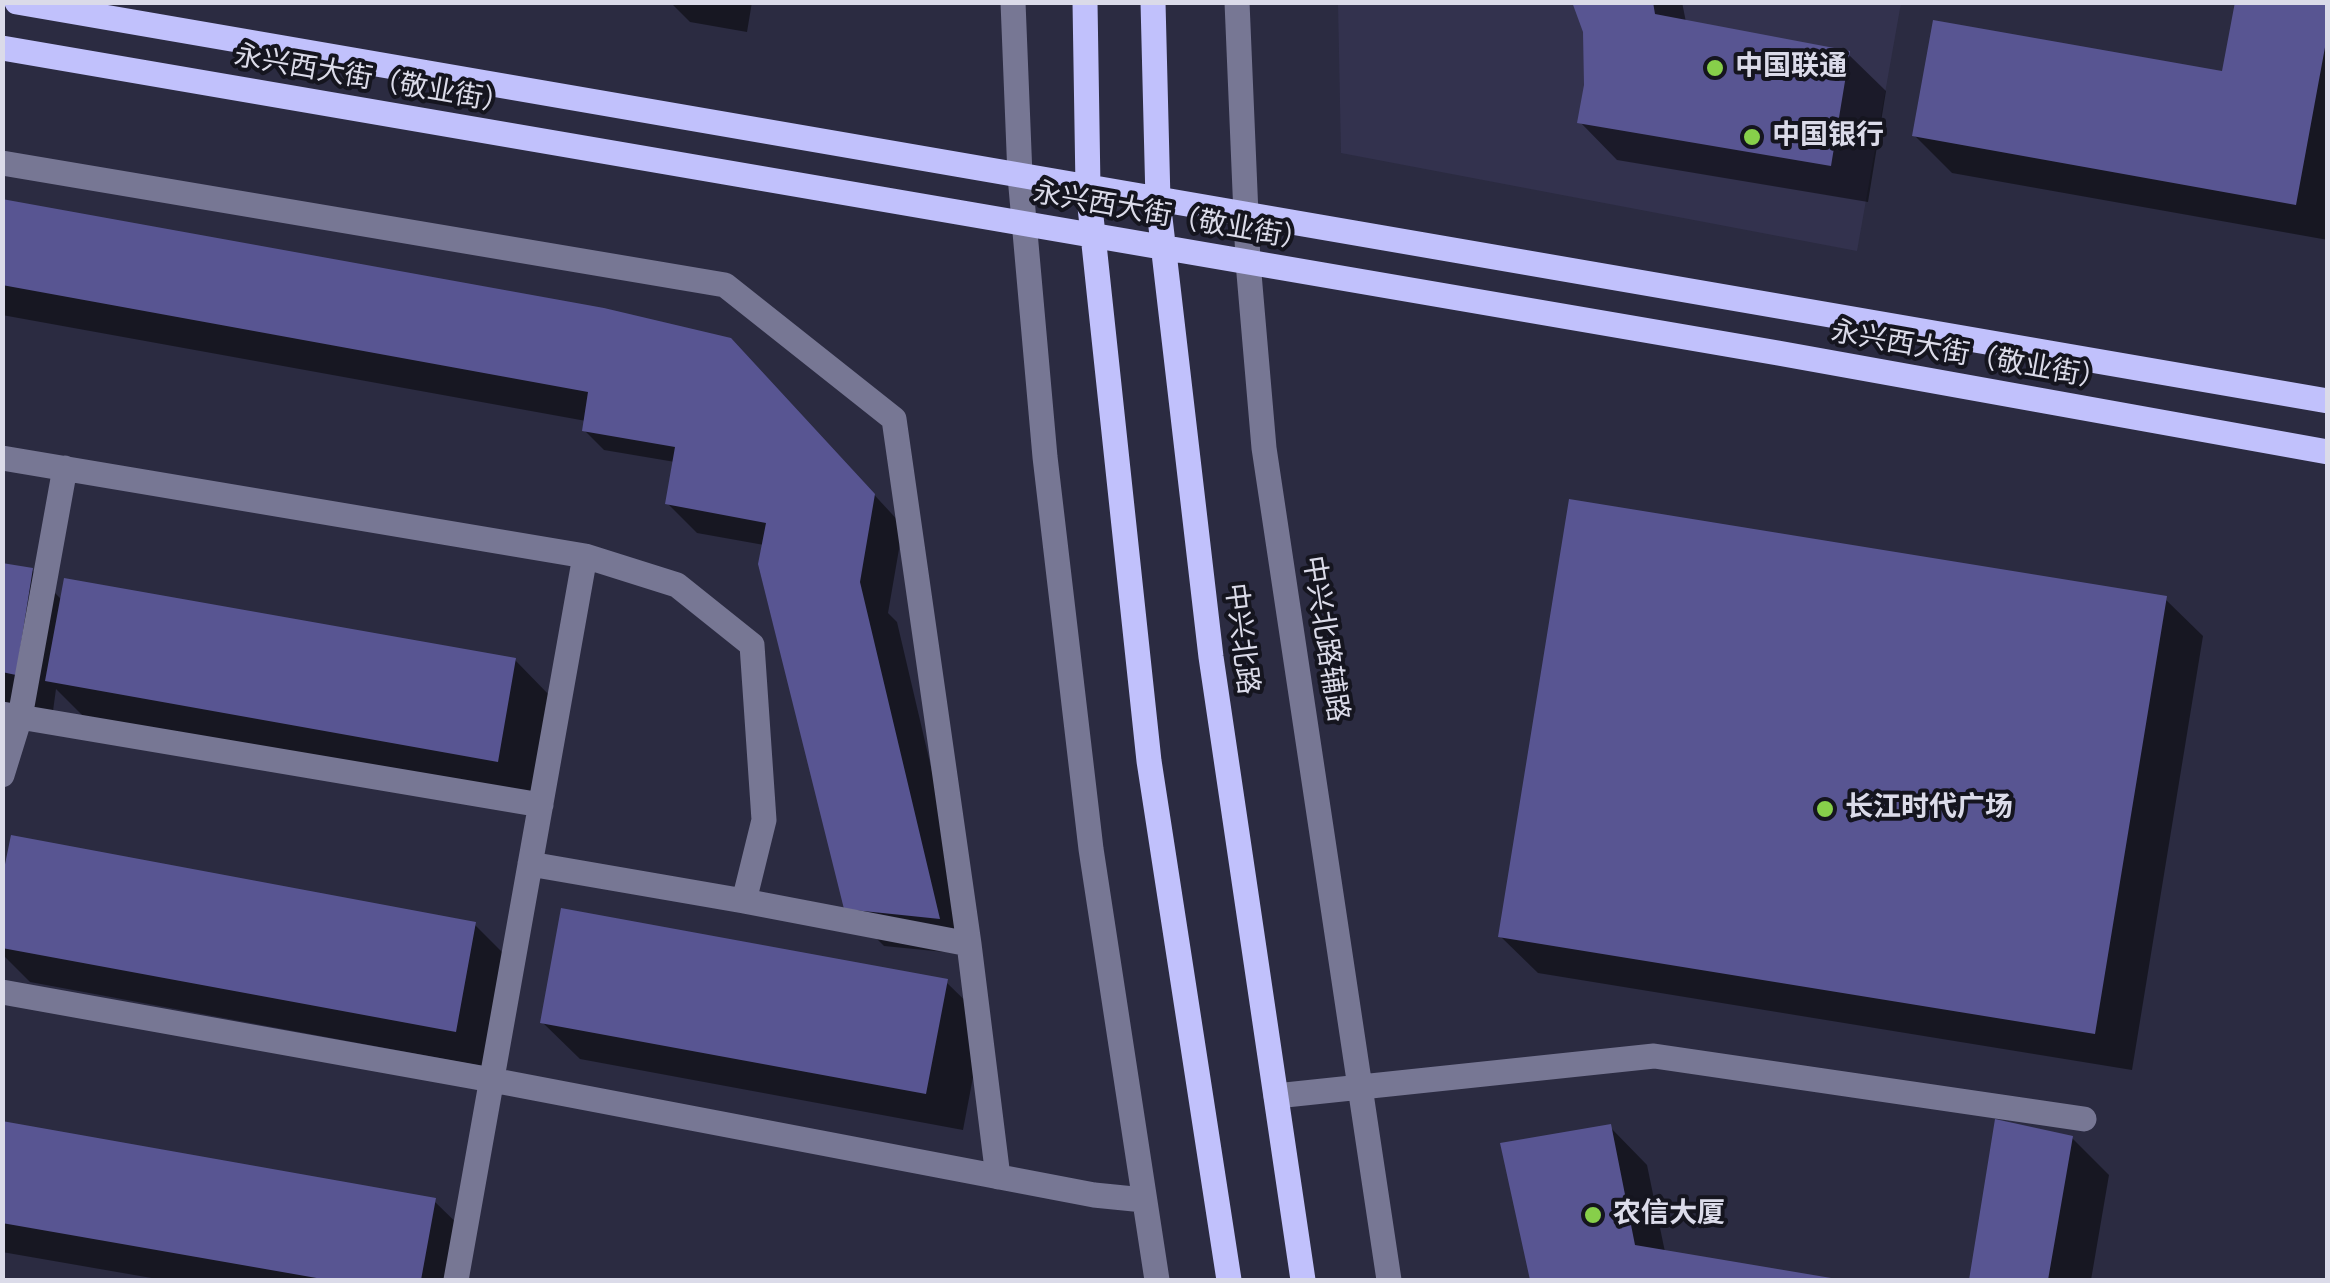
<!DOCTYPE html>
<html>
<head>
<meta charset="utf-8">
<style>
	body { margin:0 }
	#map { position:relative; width:2330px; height:1283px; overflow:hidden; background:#2b2b41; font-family:Roboto,sans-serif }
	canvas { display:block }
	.frame { position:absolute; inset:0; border:5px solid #dbdbe9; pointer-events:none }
</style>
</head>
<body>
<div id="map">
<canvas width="2330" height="1283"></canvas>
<div class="frame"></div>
</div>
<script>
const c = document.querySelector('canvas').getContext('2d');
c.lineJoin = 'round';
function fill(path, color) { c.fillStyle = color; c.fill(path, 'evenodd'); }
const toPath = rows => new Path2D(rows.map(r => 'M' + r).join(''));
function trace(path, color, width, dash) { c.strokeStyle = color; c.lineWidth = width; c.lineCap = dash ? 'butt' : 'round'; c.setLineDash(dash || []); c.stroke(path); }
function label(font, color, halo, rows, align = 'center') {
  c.font = font + ' Roboto,"Noto Sans SC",sans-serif'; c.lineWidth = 8; c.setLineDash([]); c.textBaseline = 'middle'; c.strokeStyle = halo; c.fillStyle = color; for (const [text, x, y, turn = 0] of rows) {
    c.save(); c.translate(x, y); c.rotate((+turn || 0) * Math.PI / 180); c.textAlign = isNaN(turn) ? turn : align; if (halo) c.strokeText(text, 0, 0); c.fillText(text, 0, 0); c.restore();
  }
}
fill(toPath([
	[1338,3,1901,3,1857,251,1341,153]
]), '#33324e');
fill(toPath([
	[670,2,752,2,747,32,690,22],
	[1574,2,1682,2,1686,22,1848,54,1886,91,1868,202,1617,160,1580,122,1586,85,1585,32],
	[2328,2,2328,240,1952,173,1914,135,2224,74],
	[2,201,760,371,903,526,888,613,897,622,975,955,884,946,846,908,764,545,697,533,668,504,675,462,604,450,584,430,586,421,2,315],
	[2,566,32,570,62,600,515,660,552,698,534,798,85,718,56,689,53,711,2,703],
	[2165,599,2203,636,2132,1070,1538,973,1500,936],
	[2,864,7,868,475,925,512,962,493,1068,30,982,2,954],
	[946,982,984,1019,963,1130,580,1059,542,1022],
	[1997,1122,2072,1138,2109,1175,2091,1280,1971,1280],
	[2,1124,434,1201,472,1238,464,1280,163,1280,2,1252],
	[1610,1127,1647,1165,1665,1252,1836,1280,1533,1280,1503,1146]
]), '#0007');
fill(toPath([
	[1572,2,1653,2,1655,14,1850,51,1831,166,1577,123,1584,85,1583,32],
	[2235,2,2328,2,2328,31,2296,205,1912,136,1933,20,2222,71],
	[2,199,604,308,731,338,875,494,860,582,940,919,844,909,758,564,766,523,665,504,675,447,582,431,588,392,2,285],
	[1569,499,2167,596,2095,1034,1498,937],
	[2,563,33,568,16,675,2,672],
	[64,578,516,658,498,762,45,681],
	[11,835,476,922,456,1032,2,948,2,879],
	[561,908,948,979,926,1094,540,1023],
	[1995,1119,2073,1136,2048,1280,1969,1280],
	[2,1121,436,1198,421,1280,328,1280,2,1223],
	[1611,1124,1635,1245,1843,1280,1530,1280,1500,1143]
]), '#585592');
trace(toPath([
	[1013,2,1020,176,1045,457,1091,849,1157,1280],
	[1237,2,1248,262,1264,448,1389,1280],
	[2,163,725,285,894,419,969,944,998,1177],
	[2,458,585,556,677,585,752,645,764,820,744,901,530,864],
	[2,714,541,805],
	[2,775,20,717,65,468],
	[744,901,969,944],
	[2,992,492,1080,1094,1195,1144,1200],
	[1276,1096,1654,1056,2084,1119],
	[456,1280,585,556]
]), '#777794', 25);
trace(toPath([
	[17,2,2328,401],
	[1085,2,1088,188,1149,761,1229,1280],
	[1153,2,1158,201,1211,657,1303,1280],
	[2,48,1778,353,2328,452]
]), '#c1c1fc', 25);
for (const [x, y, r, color] of [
	[1715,68,10,"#87cf4a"],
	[1752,137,10,"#87cf4a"],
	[1825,809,10,"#87cf4a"],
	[1593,1215,10,"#87cf4a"]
]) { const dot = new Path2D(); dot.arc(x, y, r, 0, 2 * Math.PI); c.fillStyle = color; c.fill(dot); trace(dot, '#15151f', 4); }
label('bold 28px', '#dbdbe9', '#15151f', [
	["中国联通",1735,68],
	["中国银行",1772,137],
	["长江时代广场",1845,809],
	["农信大厦",1613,1215]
], 'left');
label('28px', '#dbdbe9', '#15151f', [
	["永兴西大街（敬业街）",372,81,10],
	["永兴西大街（敬业街）",1171,218,10],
	["永兴西大街（敬业街）",1969,357,10],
	["中兴北路",1240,639,83],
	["中兴北路辅路",1324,639,81]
]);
</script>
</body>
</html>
